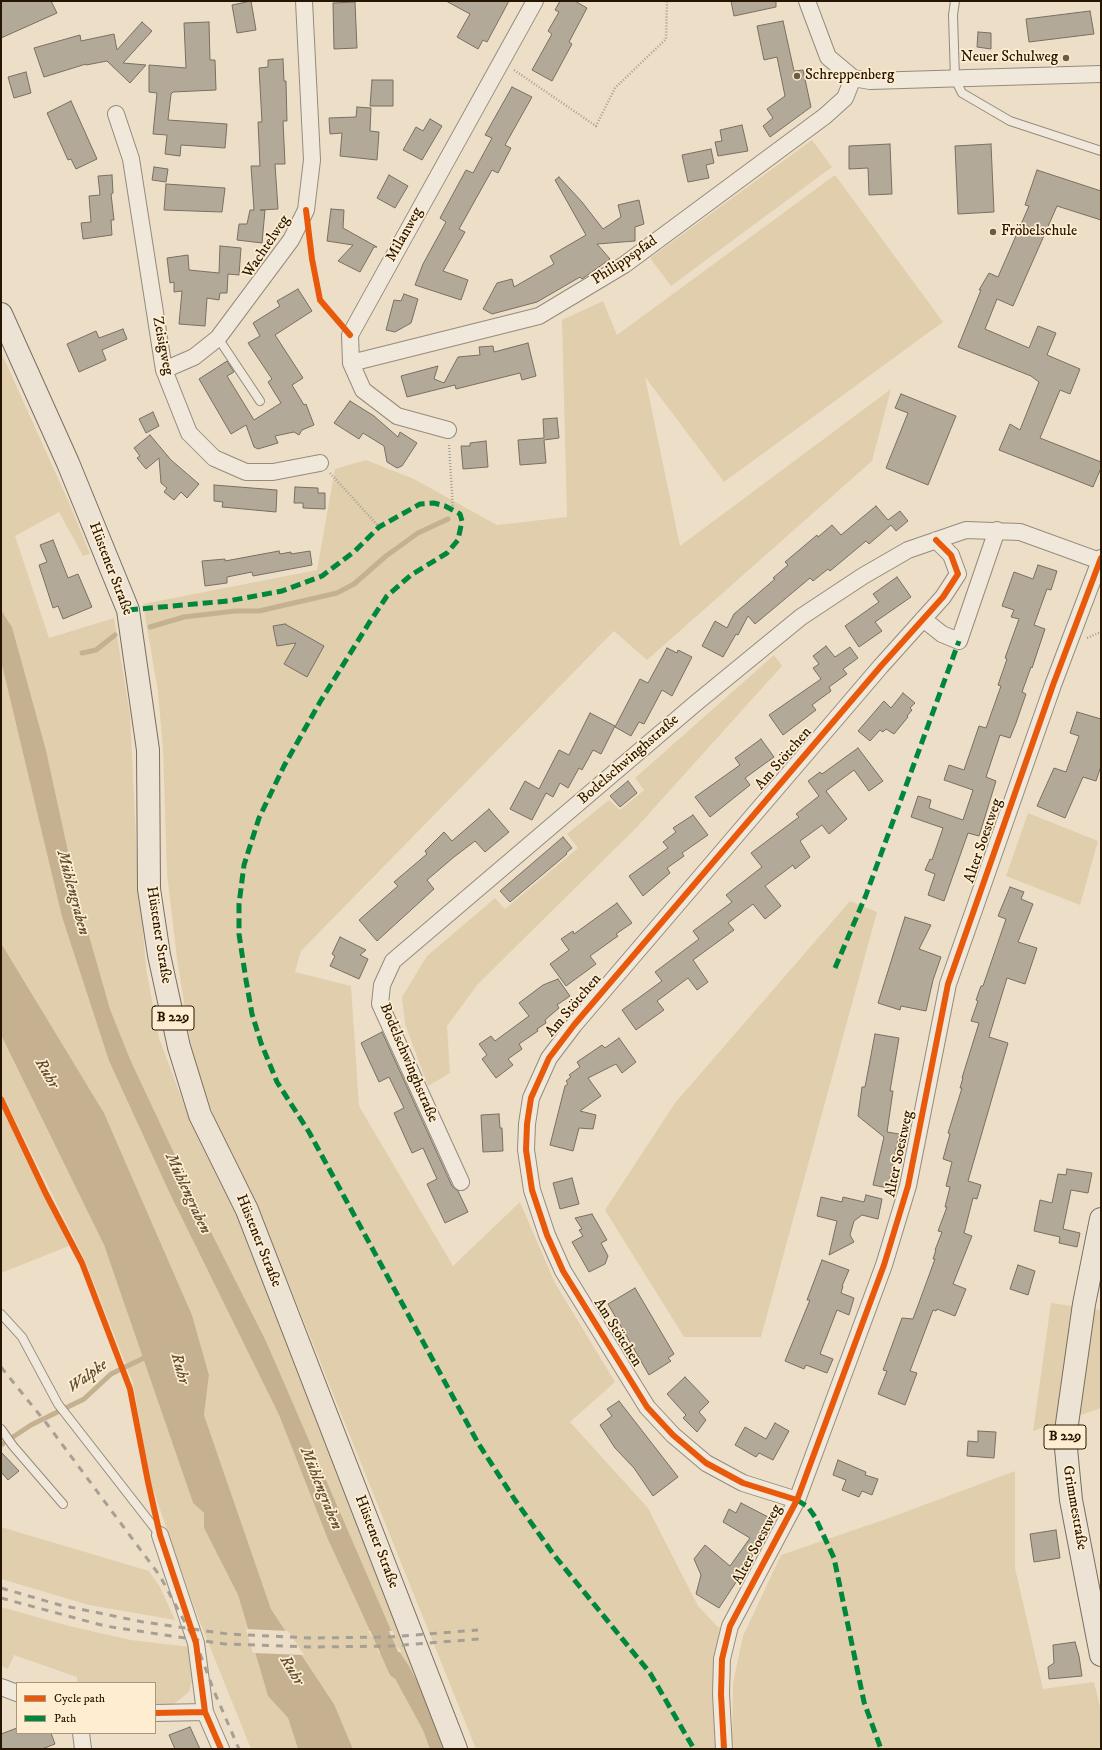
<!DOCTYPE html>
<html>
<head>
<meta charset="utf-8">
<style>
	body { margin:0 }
	#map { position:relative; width:1102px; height:1750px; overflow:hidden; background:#eddfc7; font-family:"IM FELL DW Pica",serif }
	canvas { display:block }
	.frame { position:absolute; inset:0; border:2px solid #261601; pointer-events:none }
	.legend { position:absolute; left:16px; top:1682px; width:140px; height:52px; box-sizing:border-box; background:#feedd0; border:1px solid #a8977d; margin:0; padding:5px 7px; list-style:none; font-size:12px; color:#261601 }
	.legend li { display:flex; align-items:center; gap:8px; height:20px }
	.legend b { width:20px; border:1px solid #a8977d }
</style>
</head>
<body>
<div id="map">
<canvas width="1102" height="1750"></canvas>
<div class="frame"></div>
<ul class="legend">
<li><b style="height:5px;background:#e8590c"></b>Cycle path</li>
<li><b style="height:5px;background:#00873e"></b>Path</li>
</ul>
</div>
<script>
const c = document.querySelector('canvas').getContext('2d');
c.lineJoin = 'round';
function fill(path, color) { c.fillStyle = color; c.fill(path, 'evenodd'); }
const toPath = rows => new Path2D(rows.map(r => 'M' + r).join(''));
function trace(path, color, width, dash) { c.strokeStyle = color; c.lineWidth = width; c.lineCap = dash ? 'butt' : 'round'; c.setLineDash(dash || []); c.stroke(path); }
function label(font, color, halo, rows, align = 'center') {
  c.font = font + ' "IM FELL DW Pica",serif'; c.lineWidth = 3.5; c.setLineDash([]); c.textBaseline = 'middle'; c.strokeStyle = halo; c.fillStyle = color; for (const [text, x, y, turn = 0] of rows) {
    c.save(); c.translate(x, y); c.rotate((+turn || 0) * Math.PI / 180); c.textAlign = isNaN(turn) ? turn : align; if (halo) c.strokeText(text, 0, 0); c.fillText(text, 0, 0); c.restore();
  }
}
fill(toPath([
	[812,140,832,167,671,286,650,258],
	[835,175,943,322,724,482,645,377,680,546,891,389,872,461,647,660,614,631,301,951,295,972,351,986,359,1106,453,1266,520,1202,555,1283,615,1382,570,1422,648,1508,698,1606,718,1627,722,1628,721,1749,476,1749,257,1205,213,1115,192,1051,177,959,167,874,163,750,158,692,143,604,317,570,335,469,366,460,414,479,497,525,567,517,562,320,603,301,617,335],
	[1,352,70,505,90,554,83,556,59,512,15,536,49,638,114,618,130,714,137,860,146,968,159,1038,189,1118,250,1242,424,1695,409,1666,397,1648,430,1749,353,1749,334,1704,271,1609,204,1415,209,1375,192,1315,104,1113,1,943,1,661,62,917,109,1061,170,1194,279,1415,327,1537,392,1634,266,1341,210,1230,130,1059,110,1009,78,897,46,750,12,627,1,610],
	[774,655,782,666,637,827,478,984,447,1026,450,1073,428,1086,405,1024,402,997,427,956,495,898,505,909,578,848,567,834,609,800,620,810,644,790,635,778],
	[1028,813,1098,841,1080,905,1006,876],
	[850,901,877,912,761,1337,684,1337,605,1210,675,1103],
	[1,1035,104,1245,193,1503,204,1513,204,1528,238,1595,268,1696,288,1718,298,1749,251,1749,196,1612,150,1481,133,1383,84,1258,1,1092],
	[1,1106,69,1246,1,1273],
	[1051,1303,1101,1310,1101,1408,1033,1431],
	[1015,1471,1015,1568,1043,1689,1094,1682,1101,1711,1101,1749,734,1749,732,1739,733,1683,743,1636,781,1555,889,1518],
	[1,1527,149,1571,160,1587,175,1620,89,1605,1,1579],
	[1,1607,69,1626,131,1640,191,1647,193,1677,189,1692,174,1704,155,1705,155,1683,77,1683,77,1677,14,1655,8,1669,1,1666]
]), '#e1cead');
fill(toPath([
	[1,610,12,627,46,750,78,897,110,1009,130,1059,210,1230,266,1341,393,1635,372,1635,327,1537,279,1415,170,1194,109,1061,62,917,1,661],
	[1,943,104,1113,192,1315,209,1375,204,1415,271,1609,334,1704,353,1749,298,1749,288,1718,268,1696,238,1595,204,1528,204,1513,193,1503,104,1245,1,1035],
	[397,1648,409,1666,424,1695,446,1749,430,1749,423,1730,379,1649]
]), '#c5b190');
fill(toPath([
	[246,1629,288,1631,304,1655,253,1653],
	[368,1631,393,1631,394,1635,393,1637,372,1637],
	[378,1647,398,1647,402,1652,379,1653,377,1649]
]), '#eddfc7');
trace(toPath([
	[150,627,184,617,235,611,259,611,337,593,354,584,386,556,418,533,448,519],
	[82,653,96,650,115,635],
	[1,1445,31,1425,84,1399,111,1374,150,1355]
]), '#c5b190', 5);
trace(toPath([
	[372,1614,397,1670]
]), '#c5b190', 17);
const building = toPath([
	[1,1,51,1,57,13,1,38,1,1],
	[251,1,256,30,237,33,232,5,251,1],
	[446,1,509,1,487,42,483,40,478,49,457,37,470,14,446,1],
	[560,1,575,1,587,8,569,42,572,44,552,81,532,70,552,34,548,31,559,12,555,10,560,1],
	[731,1,776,1,776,7,734,16,731,1],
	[355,2,357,48,334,49,333,3,355,2],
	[1090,11,1094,34,1029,42,1026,19,1090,11],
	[783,21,794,71,803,70,811,107,770,137,763,126,773,118,767,109,785,96,777,57,764,60,757,26,783,21],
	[142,22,152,31,123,63,146,65,130,83,107,61,86,65,86,64,44,77,34,48,80,35,81,41,114,34,117,50,142,22],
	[209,22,210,60,215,60,216,90,173,92,171,94,168,120,227,124,225,148,181,145,180,156,165,154,167,135,153,134,157,93,149,92,149,65,186,68,184,23,209,22],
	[978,32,991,33,991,49,977,47,978,32],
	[283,59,284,81,286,81,287,121,283,121,285,164,275,164,278,209,260,210,265,210,262,243,237,240,239,224,247,224,250,210,254,210,251,166,260,166,258,122,262,122,259,68,268,67,268,60,283,59],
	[26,72,31,93,14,98,8,77,26,72],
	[372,80,393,80,393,106,370,106,372,80],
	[512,87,532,97,505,145,511,148,498,173,492,170,459,229,465,232,443,271,468,280,461,300,415,285,423,264,446,222,440,218,466,170,473,173,492,138,485,135,512,87],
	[71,101,97,159,76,169,71,159,68,160,47,113,71,101],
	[357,107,371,108,370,131,379,132,377,160,340,156,342,133,330,134,329,118,356,117,357,107],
	[430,119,442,126,422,160,403,150,416,127,423,131,430,119],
	[742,125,748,151,718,156,715,142,722,141,720,130,742,125],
	[890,144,892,194,869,195,868,168,849,169,849,146,890,144],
	[991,144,994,212,958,214,955,146,991,144],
	[711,149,714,163,706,165,709,178,688,182,682,155,711,149],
	[154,167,168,169,166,182,152,180,154,167],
	[1037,170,1101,191,1101,220,1057,206,1013,306,997,299,985,329,1029,348,1038,326,1056,333,1047,355,1080,369,1070,394,1060,390,1040,438,1101,462,1101,468,1093,487,999,450,1010,424,1020,430,1039,382,1031,376,958,347,981,290,979,290,989,273,998,277,1029,206,1025,205,1037,170],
	[112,175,113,193,111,194,114,220,111,220,112,235,83,239,81,223,91,222,89,196,100,195,98,176,112,175],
	[389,175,408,186,395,208,377,198,389,175],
	[559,177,582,202,603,229,621,217,618,205,639,200,644,224,635,227,635,241,597,244,610,259,582,279,580,277,537,302,492,314,483,309,497,283,512,279,514,287,554,264,550,256,586,235,555,180,559,177],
	[166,184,225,188,222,212,164,210,166,184],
	[331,209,344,210,343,228,377,247,374,247,360,272,338,261,353,245,327,241,331,209],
	[220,246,241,248,239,275,228,274,227,293,220,293,219,300,207,298,205,326,179,324,182,291,174,292,174,282,170,283,167,258,188,255,189,270,219,273,220,246],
	[298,289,312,311,275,335,303,378,292,385,304,405,306,404,314,425,302,430,299,435,294,432,275,436,278,443,258,449,254,447,246,425,231,434,199,379,227,361,234,372,227,376,254,420,281,403,268,382,272,379,248,343,260,336,253,323,280,306,277,301,298,289],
	[404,294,418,299,411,323,395,332,386,330,394,300,401,301,404,294],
	[123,329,127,339,102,350,106,360,79,372,67,344,96,331,99,338,123,329],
	[528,343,536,376,522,380,520,373,456,389,455,385,407,397,401,376,438,366,434,379,444,383,458,357,480,355,479,347,493,346,494,352,528,343],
	[901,394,956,416,928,485,886,468,908,413,895,408,901,394],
	[350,401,374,416,398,437,400,432,417,443,402,466,397,468,387,462,384,446,363,433,359,439,334,423,350,401],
	[153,412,159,426,146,433,139,419,153,412],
	[557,418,559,438,544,440,546,463,520,465,518,440,544,438,543,419,557,418],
	[150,435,171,460,199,484,187,498,181,492,174,500,164,492,167,488,161,483,159,458,146,469,137,458,140,456,134,448,150,435],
	[486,441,488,467,463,469,461,446,470,446,470,443,486,441],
	[214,485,277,490,276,512,222,507,223,502,214,501,214,485],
	[295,487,318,488,318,493,325,493,325,509,303,508,303,503,294,503,295,487],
	[876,506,888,520,900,511,908,521,896,531,891,525,869,544,866,541,830,571,828,569,813,581,810,578,755,624,748,616,738,635,736,634,723,657,702,646,715,621,727,628,734,614,775,579,773,578,788,565,785,562,817,535,818,537,832,525,841,535,876,506],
	[53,540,68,578,78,574,92,607,63,619,58,606,53,608,39,565,47,562,40,545,53,540],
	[279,551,280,554,291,552,291,554,310,551,312,565,253,576,252,572,227,577,227,583,205,586,202,561,225,559,225,561,279,551],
	[1038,565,1057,571,1051,590,1047,589,1034,625,1045,629,1032,668,1031,667,1022,692,1026,694,1016,723,1010,738,1000,735,986,777,996,781,979,836,968,833,944,901,928,895,935,874,925,870,930,859,932,860,943,828,911,817,918,796,931,800,929,808,963,820,973,790,944,780,949,765,964,770,979,726,986,728,1001,686,998,685,1007,659,1005,658,1019,619,1011,617,1014,610,1002,606,1014,572,1033,579,1038,565],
	[897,577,911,597,875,622,882,631,859,647,845,626,879,602,873,594,897,577],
	[285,624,324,646,307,677,284,664,296,643,277,646,273,626,285,624],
	[826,646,835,657,850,647,858,658,843,669,847,674,829,687,831,691,812,705,816,710,783,735,769,715,821,679,813,668,819,664,813,656,826,646],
	[667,648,677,653,678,650,692,657,672,696,662,690,644,724,639,722,631,736,615,727,640,679,648,683,667,648],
	[903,693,915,703,910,708,912,710,907,716,908,717,894,734,886,729,883,732,880,730,870,741,858,731,884,701,891,708,903,693],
	[1077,712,1101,719,1101,766,1096,781,1083,777,1065,818,1037,806,1054,768,1066,772,1079,736,1070,733,1077,712],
	[590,713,615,726,601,754,593,750,582,770,579,768,568,788,560,783,553,797,546,793,532,820,510,809,525,781,539,789,559,750,569,755,590,713],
	[761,739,774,757,745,778,750,785,710,817,695,797,740,765,735,758,761,739],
	[858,748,883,781,869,791,854,770,826,791,847,819,829,834,822,825,800,841,810,857,795,869,793,865,765,886,781,906,765,919,753,904,728,923,734,930,693,960,708,982,697,990,688,978,657,1001,664,1010,636,1030,622,1010,662,981,655,972,699,939,693,931,732,902,726,895,762,867,751,853,799,817,796,814,819,796,808,781,820,772,822,774,858,748],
	[628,781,637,793,620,807,610,796,628,781],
	[489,809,509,832,485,852,475,841,454,857,427,880,434,889,377,941,359,920,398,886,394,882,427,854,425,851,444,832,452,841,489,809],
	[693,815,708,835,682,853,684,856,667,868,670,873,643,896,629,876,668,848,663,842,676,832,673,828,693,815],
	[563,837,572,848,566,853,567,854,510,902,500,891,563,837],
	[1010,887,1024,892,1021,899,1033,904,1018,942,1037,948,1025,984,1007,978,989,1037,1008,1043,968,1181,981,1185,977,1199,973,1198,964,1233,972,1236,953,1284,966,1289,955,1316,937,1309,936,1311,933,1310,910,1371,917,1373,905,1405,878,1394,887,1371,883,1370,902,1318,913,1319,935,1259,933,1259,936,1250,935,1250,942,1232,938,1231,947,1207,945,1207,950,1187,946,1186,952,1162,943,1159,950,1134,948,1133,962,1088,960,1088,963,1078,962,1078,979,1023,971,1021,978,1001,976,1000,981,986,983,986,1006,919,998,916,1010,887],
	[617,903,632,923,616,934,618,936,590,956,596,964,566,986,550,964,569,950,561,939,573,931,574,934,617,903],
	[905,917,931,925,919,949,941,957,933,980,926,1011,901,1006,900,1010,878,1003,905,917],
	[340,937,366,950,360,955,368,959,359,979,330,966,335,956,332,954,340,937],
	[558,979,570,996,557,1005,559,1008,545,1020,546,1023,537,1029,538,1031,519,1044,522,1049,508,1059,513,1065,496,1078,482,1059,487,1055,479,1044,491,1036,495,1041,529,1016,519,1003,543,985,558,979],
	[382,1032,452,1186,458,1191,468,1212,445,1223,427,1184,437,1179,423,1148,412,1153,394,1113,404,1108,389,1077,379,1082,361,1043,382,1032],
	[875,1034,899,1038,890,1091,893,1091,887,1132,899,1134,888,1188,873,1185,884,1137,858,1116,862,1087,865,1087,875,1034],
	[619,1038,636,1062,622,1073,616,1064,588,1078,601,1096,580,1111,596,1115,593,1129,579,1128,573,1151,550,1145,565,1086,568,1084,566,1081,571,1077,569,1075,580,1067,577,1062,602,1045,605,1048,619,1038],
	[499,1114,500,1128,502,1128,503,1151,483,1152,481,1115,499,1114],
	[1067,1169,1092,1173,1088,1193,1071,1190,1063,1229,1080,1233,1077,1247,1059,1243,1060,1237,1034,1231,1040,1200,1052,1203,1058,1174,1066,1175,1067,1169],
	[572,1178,579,1204,560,1209,553,1183,572,1178],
	[866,1195,882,1199,878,1219,862,1215,854,1221,850,1235,854,1242,829,1255,837,1221,817,1216,821,1197,842,1202,843,1197,864,1202,866,1195],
	[592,1214,607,1240,601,1243,608,1256,605,1264,589,1272,572,1242,583,1236,579,1230,582,1229,575,1218,592,1214],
	[822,1260,849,1270,842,1286,843,1286,841,1293,854,1298,849,1315,837,1310,820,1354,833,1359,827,1373,806,1365,804,1369,785,1361,810,1300,807,1300,822,1260],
	[1018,1265,1035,1271,1028,1295,1010,1289,1018,1265],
	[635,1288,674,1354,668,1358,671,1361,649,1375,608,1304,635,1288],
	[685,1377,709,1402,699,1412,706,1420,697,1432,683,1418,686,1415,667,1394,685,1377],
	[619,1401,678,1477,653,1496,634,1468,615,1448,600,1425,612,1416,607,1409,619,1401],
	[775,1423,789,1431,773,1460,759,1453,756,1457,735,1445,745,1427,766,1439,775,1423],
	[978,1431,996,1432,994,1458,967,1456,968,1441,978,1442,978,1431],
	[1,1452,19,1471,8,1480,1,1472,1,1452],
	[838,1460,866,1472,865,1475,878,1479,872,1495,862,1491,859,1497,842,1490,846,1480,833,1475,838,1460],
	[741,1503,772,1519,748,1564,719,1608,696,1594,701,1575,694,1559,705,1545,730,1566,750,1538,723,1522,729,1509,736,1513,741,1503],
	[1056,1530,1060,1558,1034,1562,1030,1534,1056,1530],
	[1075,1642,1079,1656,1082,1676,1049,1679,1048,1667,1054,1663,1053,1645,1075,1642],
	[190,1727,200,1749,175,1749,169,1735,190,1727],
	[17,1728,17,1733,51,1733,55,1744,42,1749,1,1749,1,1734,17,1728]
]);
fill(building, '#b3a998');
trace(building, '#796f61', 1);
const lane = toPath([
	[955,1,953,15,955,79,962,93,1010,121,1101,151],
	[218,338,260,401],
	[1,1314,22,1337,58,1404,160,1535],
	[1,1429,13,1446,63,1504]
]);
const street = toPath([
	[807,1,828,57,853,78,870,81,1101,74],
	[116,114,131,159,164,370,189,433,214,458,246,472,273,472,320,463],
	[351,363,539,316,624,265,825,116,845,98,853,78],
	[164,370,194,357,218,338,291,240,306,210,312,160,304,1],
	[448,430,397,416,363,390,351,363,350,335,535,1],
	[923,619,942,634,959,641,997,530],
	[461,1182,380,1004,382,985,393,961,696,703,801,617,863,576,908,550,966,530,1020,532,1100,561],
	[797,1500,743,1483,706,1463,673,1435,647,1407,563,1271,547,1235,532,1190,526,1150,527,1124,531,1098,549,1058,574,1025,881,666,943,597,958,574,951,555,936,540],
	[160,1535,196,1643,205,1712,221,1749],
	[1,1687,17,1693],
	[155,1713,205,1712],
	[81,1733,83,1749],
	[724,1749,721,1694,722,1659,730,1626,797,1500,884,1265,908,1186,948,984,1053,685,1101,558]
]);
const primary = toPath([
	[1,314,68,463,128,610,148,750,149,889,159,955,179,1047,200,1115,247,1210,456,1749],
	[1101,1219,1084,1304,1065,1438,1071,1500,1101,1655]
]);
trace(lane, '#958b7b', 10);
trace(street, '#958b7b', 18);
trace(primary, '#796f61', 24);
trace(toPath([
	[514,70,596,126,615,88,666,39,667,1],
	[449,445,453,510],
	[330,473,379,527],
	[1087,638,1101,632]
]), '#a69f94', 2.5, [1, 2]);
trace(lane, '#efe8db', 8);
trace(street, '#efe8db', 16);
trace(primary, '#ece3d5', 22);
trace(toPath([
	[1,1367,47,1424,160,1576,196,1643,214,1691,239,1749],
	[1,1588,60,1605,143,1622,228,1634,311,1638,389,1637,478,1630],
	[1,1598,105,1626,225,1644,313,1647,391,1646,479,1639]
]), '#a69f94', 3, [7, 7]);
trace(toPath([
	[128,610,228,601,282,591,322,576,355,551,379,527,420,504,434,503,445,506,460,514,462,521,458,540,447,553,411,575,387,596,369,623,320,702,284,766,259,818,244,865,239,904,239,934,246,980,252,1014,261,1043,277,1082,309,1132,478,1443,515,1500,554,1555,650,1673,694,1749],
	[835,968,866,895,959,641],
	[797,1500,808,1507,815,1517,834,1558,864,1702,881,1749]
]), '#00873e', 5, [10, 5]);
trace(toPath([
	[306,210,312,259,320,300,350,335],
	[1,1099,46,1194,82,1263,130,1389,148,1482,160,1535,196,1643,205,1712,221,1749],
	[797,1500,743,1483,706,1463,673,1435,647,1407,563,1271,547,1235,532,1190,526,1150,527,1124,531,1098,549,1058,574,1025,881,666,943,597,958,574,951,555,936,540],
	[155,1713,205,1712],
	[724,1749,721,1694,722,1659,730,1626,797,1500,884,1265,908,1186,948,984,1053,685,1101,558]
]), '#e8590c', 6);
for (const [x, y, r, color] of [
	[1066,58,4,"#6c5c46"],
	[797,76,4,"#6c5c46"],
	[993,232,4,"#6c5c46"]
]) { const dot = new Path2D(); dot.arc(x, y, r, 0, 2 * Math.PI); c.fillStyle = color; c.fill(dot); trace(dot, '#feedd0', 1.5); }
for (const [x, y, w] of [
	[173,1018,42],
	[1065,1437,42]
]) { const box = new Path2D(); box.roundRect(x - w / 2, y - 12, w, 24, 3); c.fillStyle = '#feedd0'; c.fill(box); trace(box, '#261601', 1); }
label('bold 14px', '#261601', null, [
	["B 229",173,1018],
	["B 229",1065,1437]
]);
label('15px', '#261601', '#feedd0', [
	["Neuer Schulweg",1058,58,"right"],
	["Schreppenberg",805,76],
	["Fröbelschule",1001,232]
], 'left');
label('15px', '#261601', '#feedd0', [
	["Milanweg",405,235,-61],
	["Wachtelweg",267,247,-56],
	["Philippspfad",625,261,-34],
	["Zeisigweg",162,346,79],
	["Hüstener Straße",110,569,69],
	["Am Stötchen",784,759,-49],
	["Bodelschwinghstraße",629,760,-41],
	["Alter Soestweg",984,841,-71],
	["Hüstener Straße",158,935,81],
	["Am Stötchen",574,1006,-50],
	["Bodelschwinghstraße",408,1063,67],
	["Alter Soestweg",900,1154,-78],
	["Hüstener Straße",258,1241,68],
	["Am Stötchen",617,1333,58],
	["Grimmestraße",1074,1508,80],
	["Hüstener Straße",376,1542,69],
	["Alter Soestweg",758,1545,-62]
]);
label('italic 16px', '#5f4c31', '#feedd0', [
	["Mühlengraben",72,893,75],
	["Ruhr",46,1074,60],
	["Mühlengraben",187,1194,65],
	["Ruhr",179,1369,74],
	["Walpke",88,1377,-36],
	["Mühlengraben",320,1489,68],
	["Ruhr",291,1671,59]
]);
</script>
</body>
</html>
